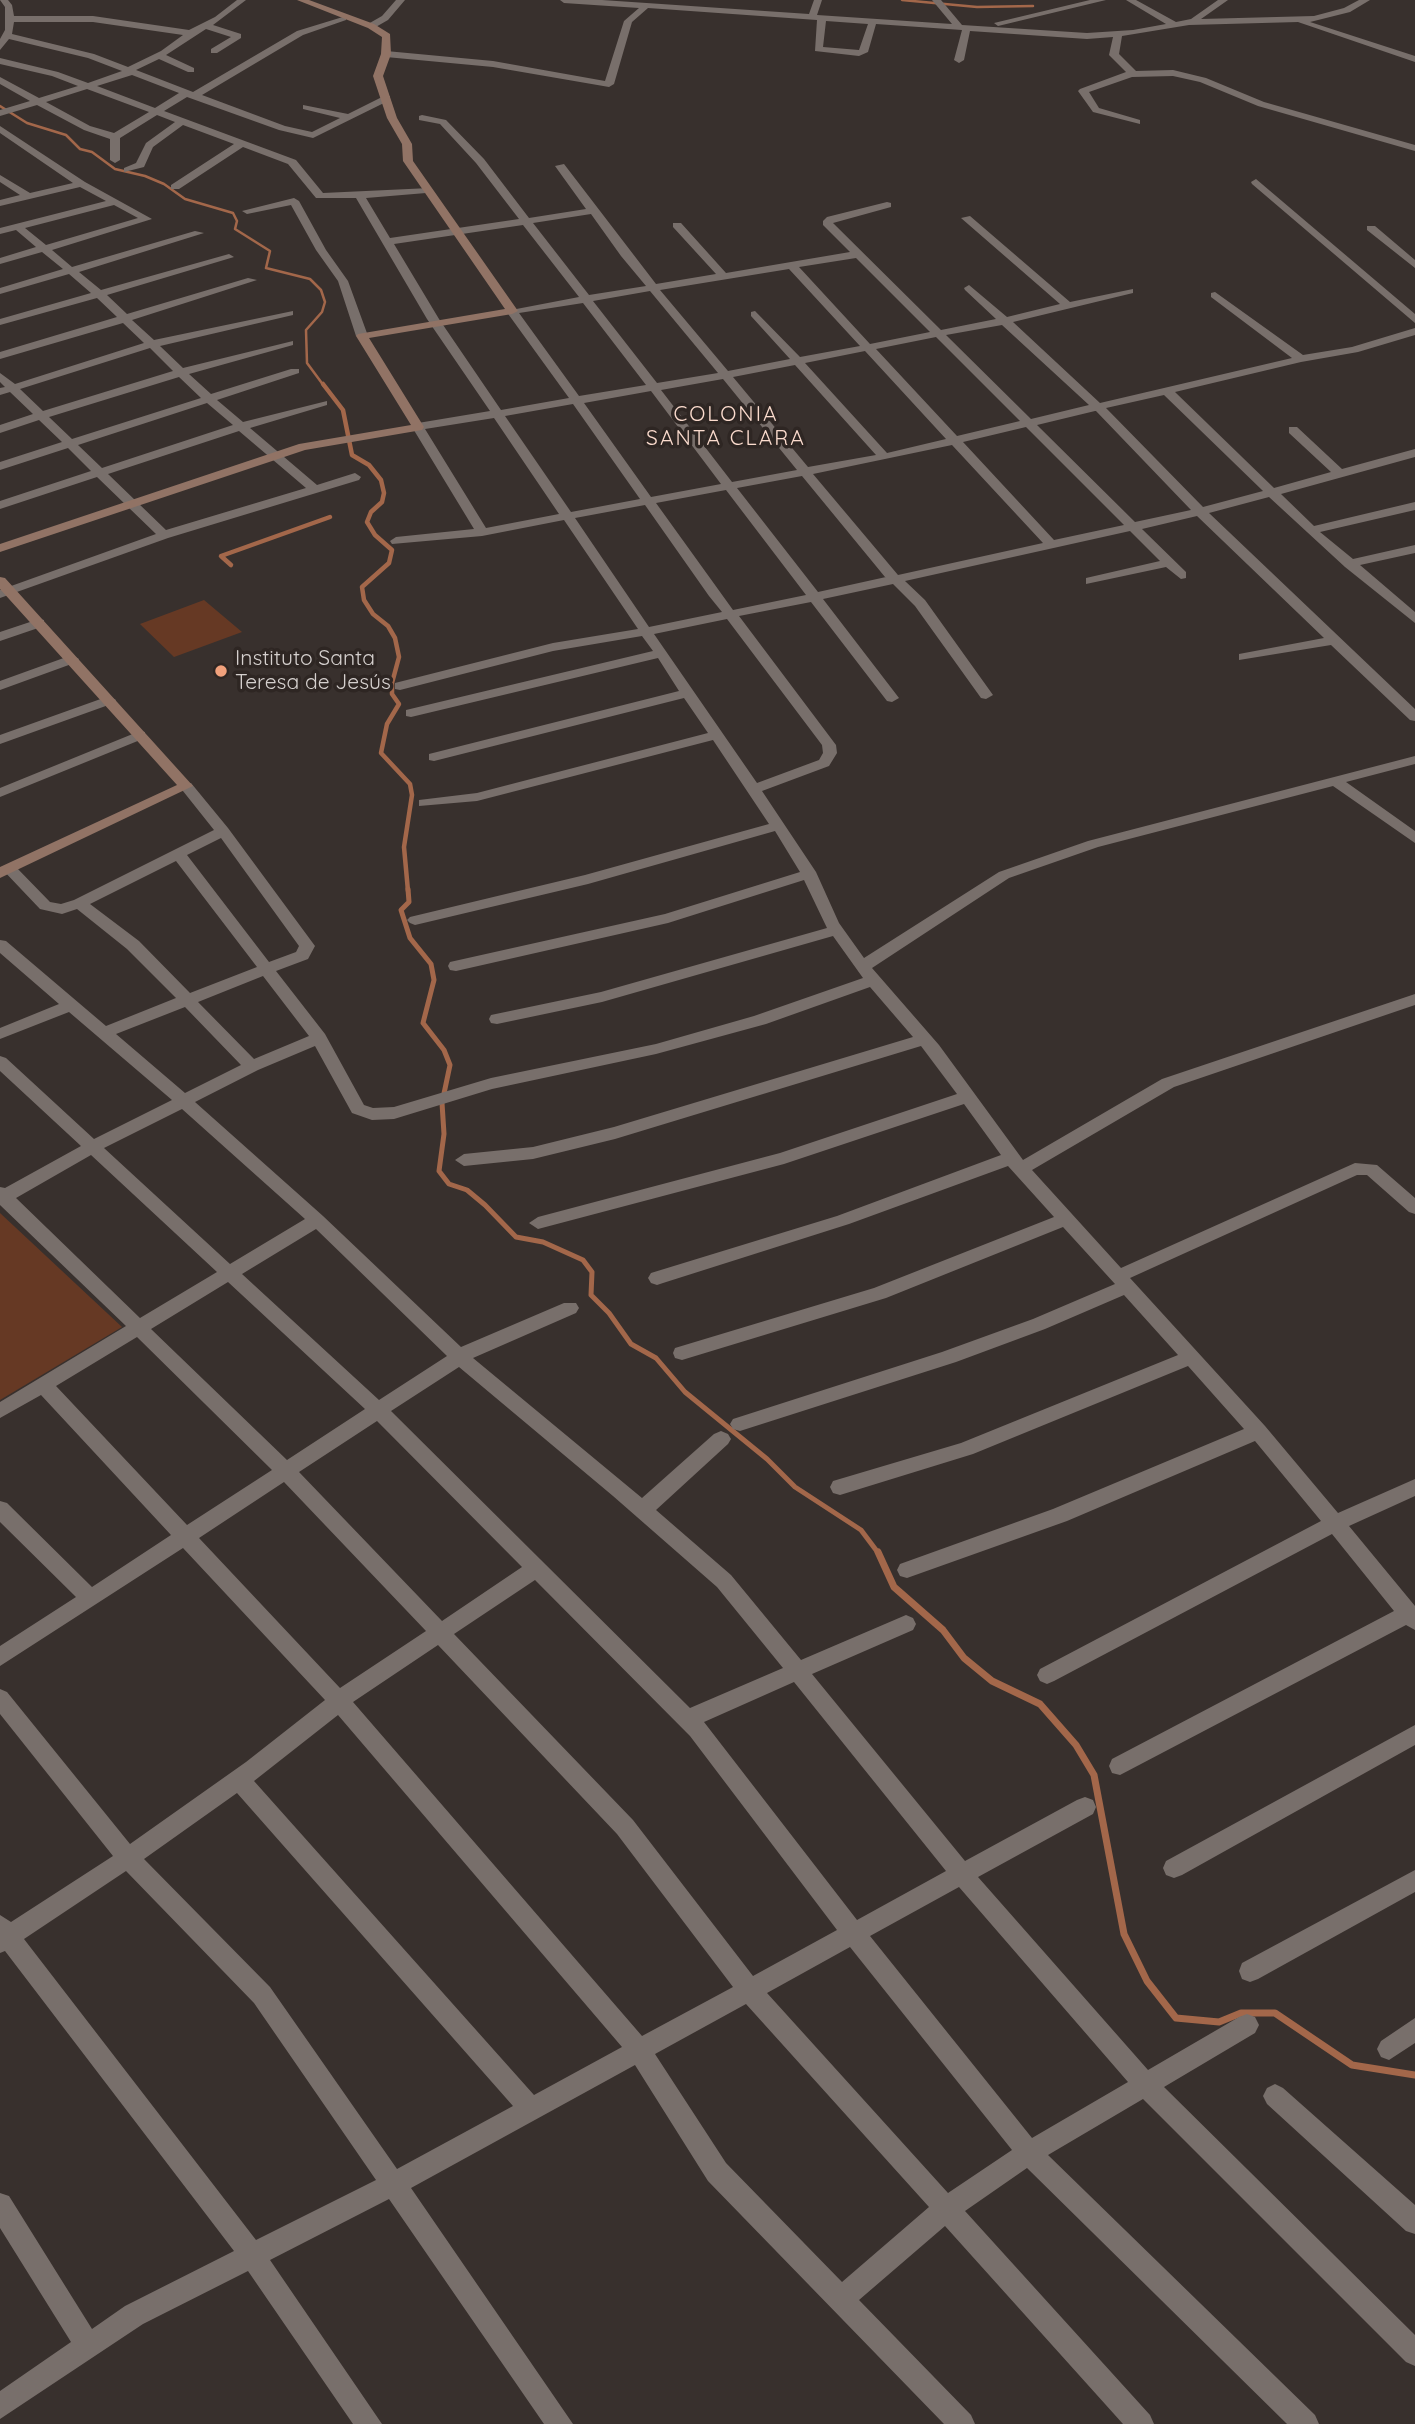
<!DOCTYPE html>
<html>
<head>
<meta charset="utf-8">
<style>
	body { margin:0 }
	canvas { display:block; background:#38302d }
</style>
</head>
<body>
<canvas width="1415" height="2424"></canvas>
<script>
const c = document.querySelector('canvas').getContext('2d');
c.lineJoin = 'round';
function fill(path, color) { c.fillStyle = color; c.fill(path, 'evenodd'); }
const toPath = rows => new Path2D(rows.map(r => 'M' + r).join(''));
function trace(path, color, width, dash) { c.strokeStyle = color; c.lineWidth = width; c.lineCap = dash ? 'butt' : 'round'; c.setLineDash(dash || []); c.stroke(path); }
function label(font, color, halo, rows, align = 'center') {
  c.font = font + ' Quicksand,sans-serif'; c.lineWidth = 7; c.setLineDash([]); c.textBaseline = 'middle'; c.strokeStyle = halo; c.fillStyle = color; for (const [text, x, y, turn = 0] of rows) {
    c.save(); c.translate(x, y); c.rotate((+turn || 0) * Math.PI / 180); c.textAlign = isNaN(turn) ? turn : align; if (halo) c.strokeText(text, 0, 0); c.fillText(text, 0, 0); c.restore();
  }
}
fill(toPath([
	[204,600,242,632,174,657,140,624],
	[0,1213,122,1327,0,1400]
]), '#663924');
trace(toPath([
	[902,0,977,7,1033,6],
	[0,106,27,123,66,135,80,149,92,152,115,169,145,176,164,184,185,199,233,213,237,221,235,229,270,251,266,268,310,279,321,290,325,302,322,312,306,330,307,363,324,386]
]), '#a3674a', 2.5);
trace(toPath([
	[323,384,343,410,352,455,369,465,381,480,384,493,382,502,371,512,367,522,375,535,392,550,389,563,362,587,364,600,373,614,388,626,395,638,399,657,392,683,392,694,399,704,387,724,381,753,410,784,412,795,404,847,408,891],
	[231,565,221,556,330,517]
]), '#a3674a', 4.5);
trace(toPath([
	[408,889,409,902,401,910,410,938,431,964,434,980,423,1023,444,1050,450,1065,442,1103,444,1134,439,1171,449,1184,467,1190,485,1205,516,1237,543,1242,583,1260,592,1272,591,1295,609,1313,631,1344,656,1358,685,1392,767,1459,795,1487,861,1530,879,1554]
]), '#a3674a', 5);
trace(toPath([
	[878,1552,894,1587,943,1630,964,1658,992,1681,1040,1704,1076,1745,1094,1775,1124,1934,1147,1981,1176,2018,1219,2022,1241,2013,1275,2013,1352,2065,1415,2075]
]), '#a3674a', 7);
fill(toPath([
	[0,0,8,0,12,5,14,16,93,16,189,30,215,17,237,0,246,0,213,25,241,34,241,38,217,53,211,53,211,49,231,37,206,29,166,55,194,68,194,72,188,72,159,59,136,70,193,92,297,31,346,16,346,20,303,35,202,95,285,126,312,132,340,118,303,109,303,105,348,114,384,96,390,96,390,100,313,138,279,130,187,97,164,111,296,160,323,193,430,188,431,190,426,193,366,198,390,238,519,219,476,163,440,124,419,120,419,116,422,115,446,120,484,159,529,218,586,209,555,166,564,164,656,284,716,274,673,227,673,223,681,223,726,273,850,252,823,225,823,221,827,217,887,202,891,203,891,207,833,223,941,330,996,319,965,290,964,288,969,285,1007,317,1060,304,961,218,970,216,1070,302,1133,289,1133,293,1013,322,1100,403,1292,358,1211,297,1211,293,1215,292,1303,355,1352,347,1415,328,1415,335,1358,352,1301,362,1175,392,1274,488,1331,472,1289,433,1289,427,1297,427,1342,469,1415,449,1415,457,1281,494,1314,526,1415,502,1415,510,1320,532,1353,559,1415,545,1415,553,1360,565,1415,612,1415,623,1345,567,1269,497,1209,513,1415,709,1415,721,1410,720,1331,645,1239,660,1239,654,1324,638,1197,516,1142,529,1186,572,1186,578,1181,579,1166,567,1086,584,1086,578,1160,561,1130,531,905,581,925,600,993,695,986,699,981,698,915,606,893,584,823,599,899,698,892,702,887,701,811,602,739,616,836,745,837,753,829,766,762,791,816,872,839,923,864,958,999,872,1088,841,1415,756,1415,764,1346,782,1415,831,1415,843,1333,786,1098,847,1009,878,872,968,939,1045,1023,1160,1162,1079,1415,994,1415,1005,1174,1087,1032,1170,1121,1268,1355,1163,1377,1165,1415,1198,1415,1214,1409,1212,1367,1175,1357,1175,1130,1278,1265,1426,1338,1513,1415,1479,1415,1496,1349,1526,1415,1606,1415,1630,1406,1625,1120,1775,1112,1773,1109,1766,1112,1759,1394,1611,1332,1534,1054,1681,1047,1684,1040,1681,1037,1675,1040,1669,1321,1521,1255,1441,1067,1521,907,1578,900,1576,897,1570,900,1564,1053,1509,1244,1429,1188,1366,973,1454,840,1495,833,1493,830,1487,833,1481,961,1443,1178,1355,1124,1295,1045,1329,956,1362,740,1431,733,1429,730,1424,733,1419,942,1352,1033,1319,1115,1284,1063,1227,886,1298,682,1360,675,1358,673,1353,675,1348,874,1288,1054,1217,1008,1166,849,1224,663,1283,657,1285,651,1283,648,1278,651,1273,837,1216,1001,1155,964,1104,784,1164,538,1229,529,1223,538,1217,780,1153,957,1094,921,1046,615,1139,533,1159,464,1166,455,1160,464,1154,533,1147,614,1127,913,1037,870,987,766,1024,656,1054,492,1089,394,1119,372,1120,352,1113,315,1046,258,1070,195,1102,323,1216,461,1347,564,1303,576,1303,579,1308,576,1313,473,1358,642,1498,714,1434,721,1431,728,1434,731,1439,728,1444,656,1510,731,1575,801,1660,906,1615,913,1618,916,1624,913,1630,812,1674,965,1861,1077,1800,1085,1797,1093,1800,1096,1807,1093,1814,978,1877,1148,2070,1239,2017,1247,2014,1255,2017,1259,2025,1255,2033,1164,2087,1415,2335,1415,2366,1406,2362,1143,2099,1048,2155,1315,2415,1319,2424,1287,2424,1027,2168,965,2211,1150,2415,1154,2424,1123,2424,945,2226,859,2300,971,2415,975,2424,944,2424,708,2181,635,2065,411,2188,573,2424,544,2424,389,2199,270,2260,382,2424,353,2424,248,2271,143,2324,0,2419,0,2391,71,2342,0,2228,0,2193,9,2196,92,2329,125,2306,234,2251,5,1951,0,1953,0,1915,11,1922,113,1856,0,1714,0,1689,7,1692,130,1844,246,1762,325,1700,183,1548,0,1666,0,1646,76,1597,0,1522,0,1501,7,1503,92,1587,171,1535,41,1395,0,1418,0,1402,126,1326,0,1205,0,1187,5,1188,81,1146,0,1071,0,1056,6,1058,94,1139,172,1100,69,1012,0,1039,0,1028,59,1004,0,953,0,940,6,941,106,1026,176,998,127,949,77,909,62,914,40,909,2,869,10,864,15,866,50,902,61,904,74,900,214,830,179,786,181,783,191,783,228,828,315,946,308,959,276,971,325,1034,364,1105,373,1108,394,1107,491,1078,656,1044,754,1016,863,978,833,936,602,1002,497,1024,491,1023,489,1019,491,1015,601,992,827,928,804,880,668,923,456,971,450,970,448,966,450,962,665,914,800,872,775,831,588,884,415,925,410,923,407,920,410,917,585,875,769,824,713,740,477,801,419,806,419,800,477,793,708,733,684,698,434,761,429,760,429,754,679,691,658,658,411,717,406,716,406,710,653,651,642,636,553,651,400,690,395,689,395,683,553,643,638,629,564,520,482,536,392,544,390,541,396,537,474,529,412,427,418,423,490,411,427,319,356,198,316,198,288,164,243,147,179,189,171,189,171,185,234,144,183,125,153,147,144,167,124,172,124,168,136,163,146,143,175,122,157,115,120,138,120,160,115,163,110,160,110,139,84,130,37,105,0,116,0,110,30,101,0,84,0,77,39,98,78,86,52,76,0,64,0,58,58,72,88,83,122,71,88,58,9,39,0,50,0,39,5,30,5,7,0,0],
	[14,22,93,22,183,35,161,51,128,67,94,54,12,34,14,22],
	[132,75,179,93,155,108,97,86,132,75],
	[87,89,149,112,114,133,90,126,46,102,87,89],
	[591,214,621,256,646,286,589,295,533,223,591,214],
	[523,225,579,297,506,311,569,398,501,410,439,319,394,244,523,225],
	[856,258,930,332,870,344,799,267,856,258],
	[789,269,860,346,800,357,755,311,751,312,751,316,790,359,728,371,660,290,789,269],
	[650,291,718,373,657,383,593,301,650,291],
	[583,303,646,385,579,396,519,313,583,303],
	[1002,325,1089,405,1031,419,946,335,1002,325],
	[936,337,1020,421,957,436,876,349,936,337],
	[865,351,946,439,887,453,805,363,865,351],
	[795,365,876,455,808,467,733,377,795,365],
	[723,379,797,470,732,482,661,390,723,379],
	[651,391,721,484,651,497,584,403,651,391],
	[1164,395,1263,491,1203,507,1106,408,1164,395],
	[573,404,640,499,571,512,505,416,573,404],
	[1095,411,1096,411,1191,510,1135,522,1037,425,1095,411],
	[494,418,559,514,486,528,425,429,494,418],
	[1026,427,1124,525,1054,540,963,442,1026,427],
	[952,445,1043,543,898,575,813,474,952,445],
	[802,476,885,577,886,577,818,592,737,488,802,476],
	[726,490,806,595,733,610,656,503,726,490],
	[645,505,709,596,722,612,649,627,575,518,645,505],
	[727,619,822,745,823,753,819,760,757,783,654,634,727,619],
	[221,838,299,946,296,952,269,962,187,855,221,838],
	[176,861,257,967,190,993,139,941,90,904,176,861],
	[263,976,309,1036,254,1059,198,1002,263,976],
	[185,1007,241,1065,185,1093,116,1034,185,1007],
	[182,1109,305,1219,230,1264,104,1148,182,1109],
	[91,1155,217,1272,140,1318,16,1198,91,1155],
	[316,1229,447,1356,379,1400,242,1274,316,1229],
	[228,1282,365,1409,287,1460,151,1329,228,1282],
	[137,1337,272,1470,187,1525,56,1386,137,1337],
	[459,1367,613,1496,717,1587,783,1668,690,1708,391,1411,459,1367],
	[377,1421,522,1567,442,1621,299,1472,377,1421],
	[284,1482,426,1631,340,1688,199,1538,284,1482],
	[535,1580,690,1736,837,1930,753,1976,633,1820,454,1634,535,1580],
	[438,1645,617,1834,733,1987,642,2036,353,1702,438,1645],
	[794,1682,946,1871,857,1920,704,1722,794,1682],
	[338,1715,622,2047,534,2095,254,1781,338,1715],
	[237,1793,513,2106,397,2169,270,1987,144,1859,237,1793],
	[126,1871,254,2003,376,2180,256,2240,24,1939,126,1871],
	[959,1887,1128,2082,1032,2138,870,1936,959,1887],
	[850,1947,1012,2150,948,2193,767,1993,850,1947],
	[746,2004,929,2207,842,2282,726,2163,655,2054,746,2004],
	[396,0,405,0,388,20,374,28,368,28,368,24,382,16,396,0],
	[560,0,602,0,809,14,814,0,822,0,817,15,952,24,932,0,941,0,962,25,1087,33,1133,30,1166,24,1126,0,1136,0,1176,22,1191,19,1218,0,1228,0,1201,19,1314,16,1344,8,1359,0,1370,0,1350,12,1310,22,1415,56,1415,62,1298,22,1189,25,1122,36,1119,54,1136,71,1173,70,1206,78,1264,102,1415,145,1415,151,1258,106,1200,82,1173,76,1132,77,1089,92,1099,108,1140,120,1140,124,1093,112,1078,91,1080,89,1126,72,1109,55,1113,37,1087,39,970,31,964,60,959,63,954,60,962,30,876,24,868,52,859,56,815,51,817,20,648,8,632,22,614,84,609,87,493,67,386,57,381,54,386,51,493,61,605,81,624,21,639,8,564,3,560,0],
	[826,21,868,24,859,50,823,47,826,21],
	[1090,0,1106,0,998,26,994,23,1090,0],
	[0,126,85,182,152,219,52,250,72,267,195,231,204,233,79,272,101,290,229,254,234,257,107,295,127,314,248,278,257,280,132,320,154,340,293,311,293,315,160,346,183,368,293,341,293,345,189,374,211,394,291,369,299,369,299,373,217,400,243,422,327,401,327,405,250,428,317,485,355,473,361,477,359,480,168,538,0,598,0,590,156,534,97,477,0,509,0,501,91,471,68,448,0,470,0,462,62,442,39,420,0,433,0,425,33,414,10,392,0,395,0,388,5,387,0,382,0,373,15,384,144,343,123,323,0,359,0,352,117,317,97,298,0,325,0,319,91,293,69,274,0,294,0,288,63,269,42,252,0,264,0,258,36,247,16,230,0,234,0,228,106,201,80,187,0,206,0,200,20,195,0,182,0,175,30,193,73,183,0,133,0,126],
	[114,205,138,218,46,245,25,228,114,205],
	[150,348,173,371,43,411,20,389,150,348],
	[179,377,201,398,72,439,49,417,179,377],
	[207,403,233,425,102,468,78,445,207,403],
	[239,431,306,488,166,530,108,474,239,431],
	[1256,179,1415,314,1415,323,1252,184,1251,182,1256,179],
	[294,198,299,201,326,250,348,281,368,336,366,338,356,336,338,281,316,250,291,205,247,214,242,211,294,198],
	[1367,226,1375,226,1415,260,1415,268,1367,230,1367,226],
	[39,619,44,620,44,626,0,641,0,632,39,619],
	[72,655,79,659,77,662,0,690,0,681,72,655],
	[109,696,116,700,114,703,0,744,0,735,109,696],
	[140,731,145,732,145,738,0,797,0,788,140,731],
	[1415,1725,1415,1745,1182,1875,1174,1878,1166,1875,1163,1868,1166,1861,1415,1725],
	[1415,1870,1415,1892,1258,1979,1250,1982,1242,1979,1239,1971,1242,1963,1415,1870],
	[1415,2018,1415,2043,1389,2060,1381,2057,1377,2049,1381,2041,1415,2018],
	[1275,2084,1283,2088,1415,2205,1415,2234,1406,2231,1267,2104,1263,2096,1267,2088,1275,2084]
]), '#786f6b');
fill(toPath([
	[297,0,309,0,374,24,390,34,391,54,383,76,397,118,412,144,413,161,518,311,512,314,369,338,424,427,422,430,305,450,0,552,0,544,299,444,411,425,356,336,358,334,505,309,403,161,402,144,387,118,373,76,381,54,382,37,368,28,297,0],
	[0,577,5,578,193,786,0,878,0,867,177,785,0,589,0,577]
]), '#917365');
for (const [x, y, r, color] of [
	[221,671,7,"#f1a17c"]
]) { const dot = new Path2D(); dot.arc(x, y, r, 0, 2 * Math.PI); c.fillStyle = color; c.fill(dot); trace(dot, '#2e2623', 2.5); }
c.letterSpacing = '2px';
label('21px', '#fcdcce', '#2e2623', [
	["COLONIA",726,415],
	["SANTA CLARA",726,439]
]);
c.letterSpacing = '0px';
label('21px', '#d5d0ce', '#2e2623', [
	["Instituto Santa",235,659],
	["Teresa de Jesús",235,683]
], 'left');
</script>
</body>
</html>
